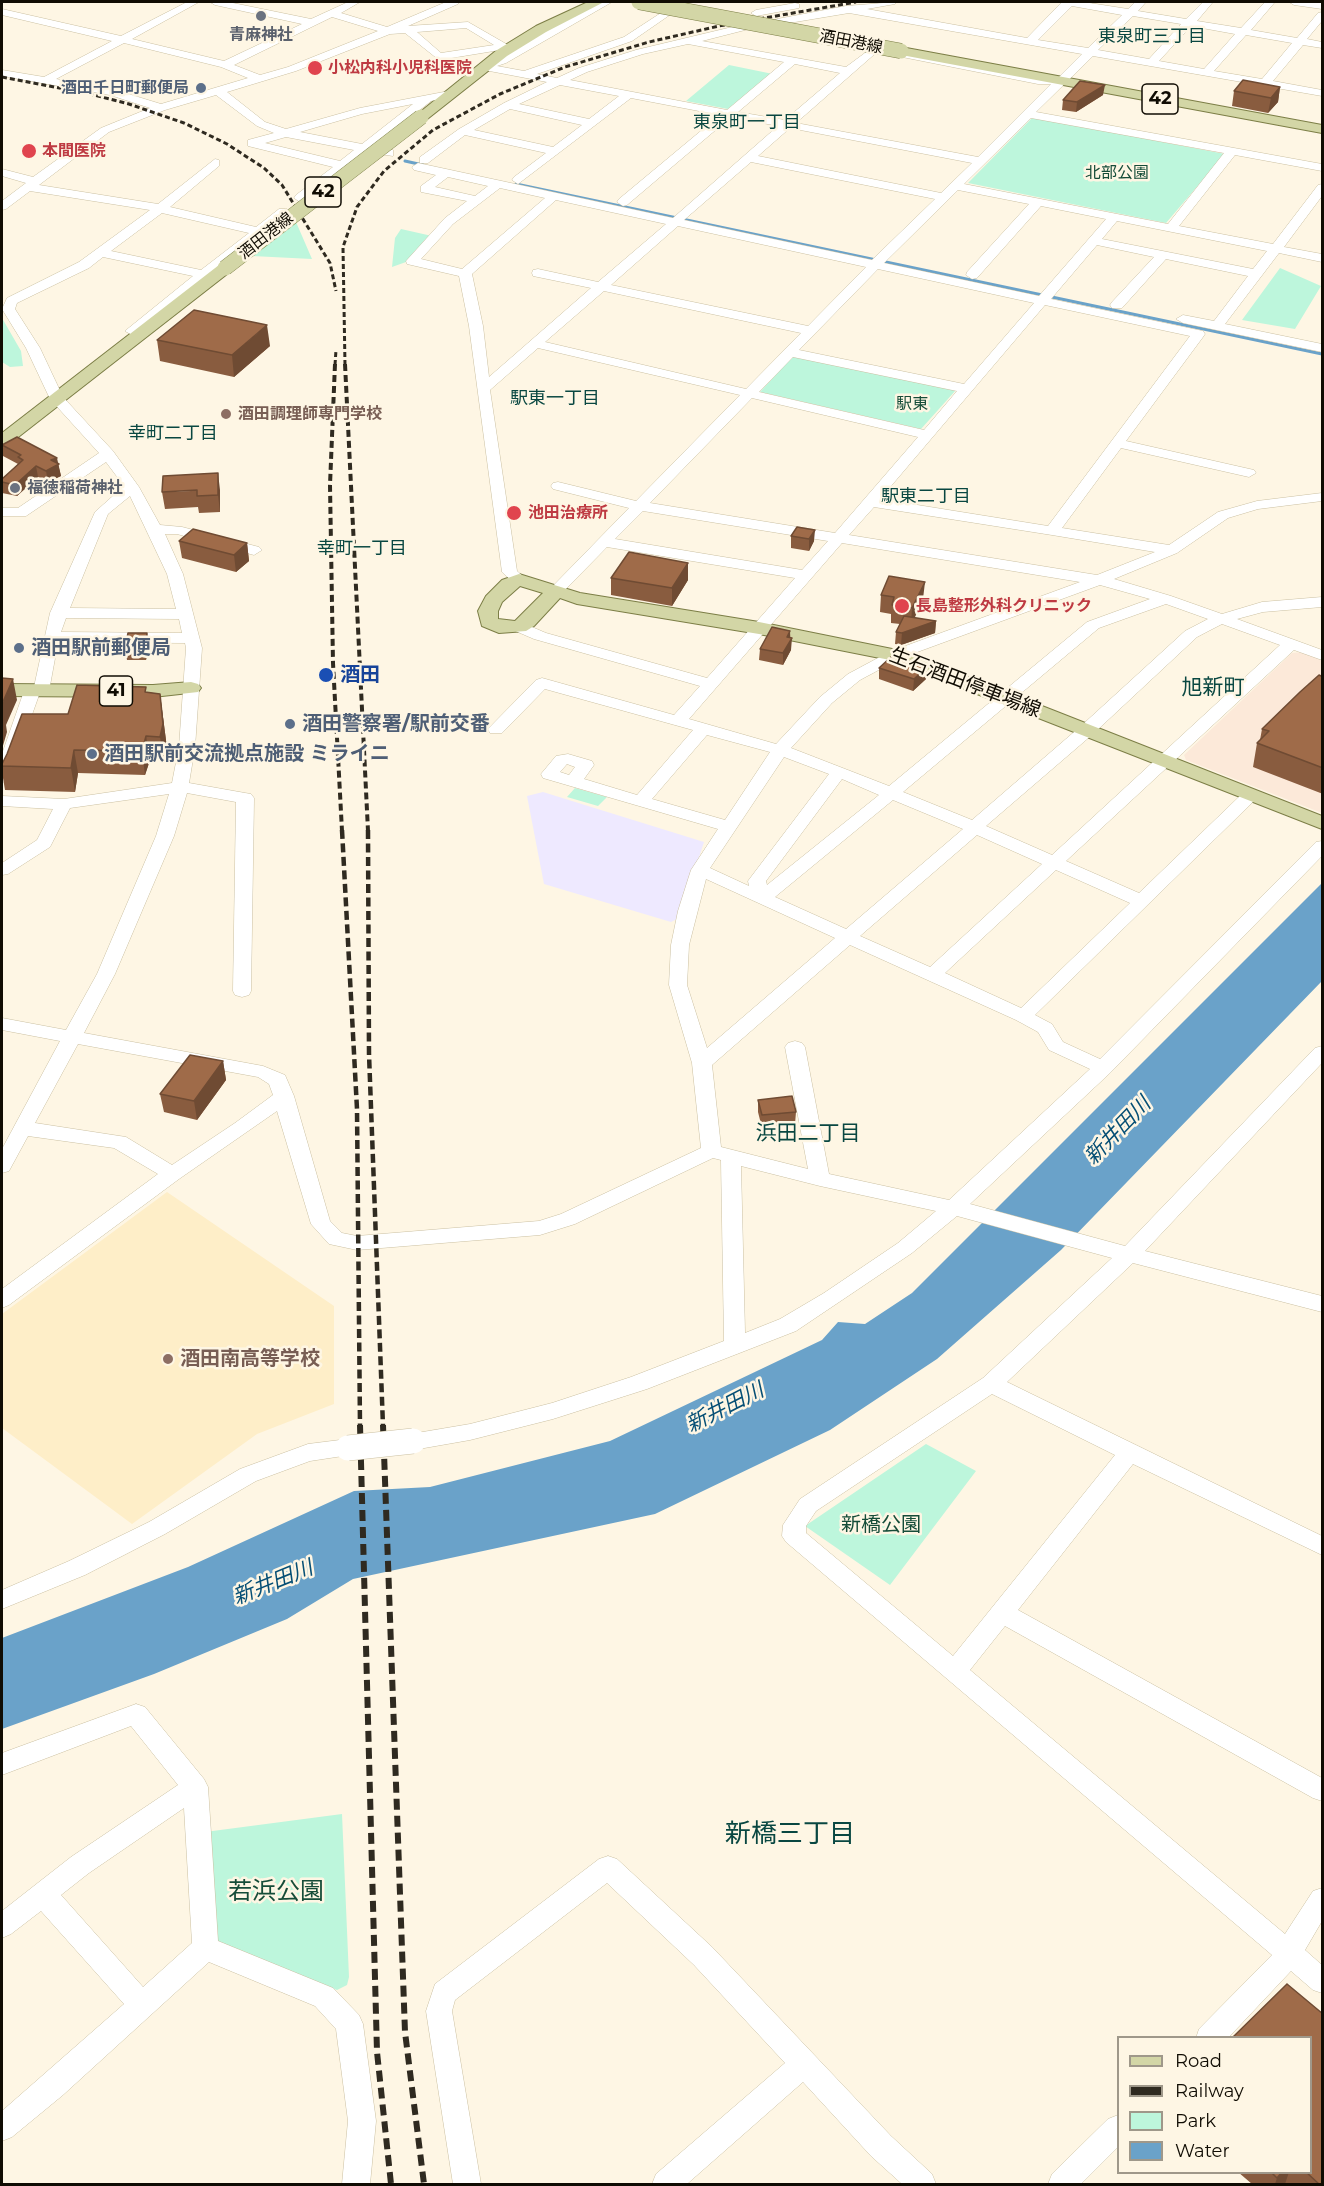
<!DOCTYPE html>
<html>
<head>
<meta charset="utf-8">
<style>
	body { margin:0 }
	#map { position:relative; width:1324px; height:2186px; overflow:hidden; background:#fef6e4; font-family:Montserrat,sans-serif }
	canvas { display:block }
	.frame { position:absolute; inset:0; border:3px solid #100c03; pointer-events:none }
	.legend { position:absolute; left:1117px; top:2036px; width:195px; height:138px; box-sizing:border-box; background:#fef6e4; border:2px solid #9f988a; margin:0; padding:8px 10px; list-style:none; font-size:18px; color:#100c03 }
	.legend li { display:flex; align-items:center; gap:12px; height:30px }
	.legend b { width:30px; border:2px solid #9f988a }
</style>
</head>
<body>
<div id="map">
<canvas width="1324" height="2186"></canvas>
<div class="frame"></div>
<ul class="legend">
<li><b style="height:8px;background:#d3d6a6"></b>Road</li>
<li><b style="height:8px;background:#2f2a20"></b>Railway</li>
<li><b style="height:16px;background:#bdf6dc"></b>Park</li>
<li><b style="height:16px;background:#6aa2c9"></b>Water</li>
</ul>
</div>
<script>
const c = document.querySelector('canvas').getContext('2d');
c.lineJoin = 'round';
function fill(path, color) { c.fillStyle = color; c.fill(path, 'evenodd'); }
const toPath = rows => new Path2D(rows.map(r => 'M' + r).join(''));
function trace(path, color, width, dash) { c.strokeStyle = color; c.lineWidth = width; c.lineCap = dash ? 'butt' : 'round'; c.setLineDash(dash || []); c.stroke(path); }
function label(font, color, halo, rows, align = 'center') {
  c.font = font + ' Montserrat,"Noto Sans JP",sans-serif'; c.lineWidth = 5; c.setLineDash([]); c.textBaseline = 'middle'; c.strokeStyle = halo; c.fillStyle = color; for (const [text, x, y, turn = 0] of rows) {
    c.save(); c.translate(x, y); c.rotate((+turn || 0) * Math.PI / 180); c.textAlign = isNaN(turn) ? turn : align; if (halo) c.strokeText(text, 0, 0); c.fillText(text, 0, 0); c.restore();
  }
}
fill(toPath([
	[1303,652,1322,660,1322,813,1186,760,1184,755,1292,653]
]), '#fce9d9');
fill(toPath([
	[543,792,704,842,679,918,671,922,544,884,527,796]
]), '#eee9ff');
fill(toPath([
	[167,1192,334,1306,334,1404,257,1434,132,1524,2,1428,2,1314]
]), '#feeec8');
fill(toPath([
	[729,65,773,74,728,109,686,101],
	[1033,117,1225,154,1166,223,968,183],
	[296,222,312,259,252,256],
	[401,229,432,236,406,262,392,267,395,238],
	[1280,268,1321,286,1295,329,1242,320],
	[2,318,21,351,23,366,10,367,2,362],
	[793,356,956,390,921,429,760,392],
	[575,788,607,797,598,806,567,797],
	[926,1444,976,1471,890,1585,805,1526],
	[342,1814,349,1977,347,1985,337,1990,210,1938,205,1832]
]), '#bdf6dc');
fill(toPath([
	[1322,883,1322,981,1061,1250,937,1359,830,1430,655,1514,353,1579,287,1619,154,1674,2,1729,2,1638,188,1567,354,1491,430,1487,610,1441,822,1340,838,1322,865,1324,912,1293]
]), '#6aa2c9');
trace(toPath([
	[405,161,423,165],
	[516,184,1322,354]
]), '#6aa2c9', 3);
const minor = toPath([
	[187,2,199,2,132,39,224,61,302,24,215,5,210,2,228,2,311,19,348,2,360,2,341,13,387,27,446,2,459,2,458,4,408,26,468,22,508,45,500,50,439,60,405,33,390,34,296,71,227,92,265,122,286,129,360,108,449,91,455,94,453,96,431,101,374,146,393,150,393,156,366,152,300,202,294,198,296,195,333,167,248,146,248,140,274,133,257,126,216,95,165,110,109,132,39,185,158,204,215,159,219,160,219,166,170,207,256,227,279,209,287,209,289,212,143,329,149,333,147,336,132,335,125,331,193,276,103,257,89,268,17,303,15,309,40,348,63,397,113,451,139,487,160,525,182,527,259,547,262,550,254,555,177,534,165,534,183,574,202,648,195,747,189,783,245,793,251,794,254,798,251,991,249,995,242,997,235,995,233,991,236,802,187,793,174,836,115,974,84,1033,263,1066,285,1075,294,1096,330,1221,342,1233,357,1236,539,1221,561,1214,701,1148,692,1063,669,985,671,945,678,911,691,870,718,829,543,778,541,774,556,756,568,754,592,761,594,765,584,779,637,795,693,730,545,689,502,733,490,733,488,729,536,680,542,678,674,715,700,686,534,639,513,630,511,627,513,624,525,624,546,633,707,678,795,578,607,547,561,594,551,594,548,591,551,588,629,508,553,489,551,486,553,483,558,482,636,501,740,395,538,348,490,390,517,571,527,580,524,583,514,583,502,572,469,326,459,276,407,264,406,261,445,218,467,201,421,192,421,186,436,175,414,170,412,167,418,163,673,218,778,126,731,117,627,205,623,206,617,202,619,199,720,115,631,98,518,184,512,180,514,177,546,153,465,135,428,163,420,163,420,157,459,129,504,103,547,82,479,69,479,65,498,59,567,18,600,2,612,2,506,63,497,66,524,71,624,37,670,7,674,8,674,12,632,41,537,74,557,78,579,68,636,50,749,23,770,29,765,32,749,29,702,41,846,67,873,47,878,50,1038,78,1058,78,1082,54,849,13,777,25,772,22,777,19,846,6,896,2,895,4,867,9,1027,38,1062,2,1083,2,1128,9,1135,2,1146,2,1138,11,1186,19,1203,2,1213,2,1197,21,1241,28,1265,2,1275,2,1251,30,1297,38,1318,13,1322,12,1322,21,1307,39,1322,42,1322,48,1303,45,1273,81,1322,90,1322,96,1093,56,1036,112,1322,164,1322,171,1235,155,1179,226,1273,244,1318,185,1322,184,1322,196,1284,247,1322,254,1322,262,1279,253,1225,324,1322,344,1322,352,1183,323,1176,319,1183,315,1214,321,1248,276,1166,259,1122,308,1112,308,1110,305,1112,302,1154,257,1097,245,1051,299,1203,331,1205,334,1203,337,1126,441,1254,470,1256,473,1249,477,1121,448,1062,528,1169,545,1218,512,1257,501,1322,493,1322,501,1258,509,1228,518,1177,553,1114,579,1171,596,1222,614,1262,602,1322,597,1322,607,1263,612,1237,619,1322,650,1322,660,1294,650,1066,861,1139,893,1244,792,1256,792,1259,796,1035,1015,1052,1024,1063,1042,1100,1059,1316,842,1322,841,1322,856,1110,1073,970,1204,1125,1246,1315,1048,1322,1046,1322,1063,1145,1251,1322,1296,1322,1312,1133,1263,1007,1382,1322,1536,1322,1555,1133,1464,1018,1610,1322,1778,1322,1801,1313,1798,1005,1626,970,1670,1285,1934,1313,1891,1322,1888,1322,1921,1305,1950,1322,1965,1322,1993,1313,1990,1291,1971,1228,2038,1196,2038,1199,2029,1272,1955,786,1542,782,1536,783,1525,800,1499,983,1378,1112,1258,957,1216,912,1253,796,1331,647,1389,553,1419,470,1440,413,1450,405,1447,402,1441,405,1435,470,1424,552,1403,631,1377,724,1341,721,1160,713,1158,575,1224,540,1235,357,1250,329,1244,311,1224,277,1111,179,1179,9,1305,2,1308,2,1289,158,1174,114,1148,28,1136,9,1171,2,1173,2,1149,60,1041,2,1030,2,1018,66,1030,97,974,156,836,169,794,70,808,50,847,8,874,2,875,2,863,37,840,53,809,2,806,2,796,64,799,172,783,179,747,186,648,185,643,58,642,49,691,47,694,39,695,10,777,8,781,2,782,2,754,24,691,26,688,34,687,50,613,95,512,124,486,106,462,26,516,2,516,2,508,18,508,99,453,50,399,26,348,2,309,7,298,79,262,150,210,30,191,6,209,2,210,2,201,26,183,2,176,2,169,33,177,101,128,150,108,110,95,2,76,2,70,44,77,112,41,2,15,2,9,121,36,187,2],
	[1072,6,1122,15,1088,48,1038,40,1072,6],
	[1133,16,1181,24,1149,59,1098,50,1133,16],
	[332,17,378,31,288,67,260,75,234,65,332,17],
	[1191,26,1235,34,1204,69,1159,61,1191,26],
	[466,28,494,45,441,53,417,32,466,28],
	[1246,35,1292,43,1262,79,1214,71,1246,35],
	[124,43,221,67,248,78,161,104,112,89,56,79,124,43],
	[688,44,784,62,727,110,570,80,587,72,643,54,688,44],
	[877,52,1038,84,1051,84,978,157,796,123,877,52],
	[795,64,840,73,785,120,738,112,795,64],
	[560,85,619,96,589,119,519,104,560,85],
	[413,104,362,144,300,132,362,114,413,104],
	[510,109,582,125,553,147,474,130,510,109],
	[1031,118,1224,153,1168,224,964,184,1031,118],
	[790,128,972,163,941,193,758,156,790,128],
	[286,137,354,150,340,161,265,143,286,137],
	[751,162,935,199,872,260,684,220,751,162],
	[448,177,488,186,475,196,435,187,448,177],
	[500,188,545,198,462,269,421,259,453,224,500,188],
	[958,190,1029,204,967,272,966,275,972,279,977,278,1041,206,1106,219,1039,296,884,263,958,190],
	[556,200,666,224,598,282,538,269,533,270,532,273,533,276,591,288,489,377,483,326,472,274,556,200],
	[162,213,249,233,201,270,111,251,162,213],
	[1117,221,1267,251,1253,269,1102,239,1117,221],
	[678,226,866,267,808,326,611,285,678,226],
	[878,269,1034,303,964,384,799,350,878,269],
	[604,291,801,333,746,389,545,342,604,291],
	[1045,305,1190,336,1048,526,880,499,1045,305],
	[793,357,957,391,924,430,759,392,793,357],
	[752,398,918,437,835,533,650,503,752,398],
	[130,496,167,574,176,609,70,608,108,514,130,496],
	[874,507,1052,535,1155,552,1097,575,849,535,874,507],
	[643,511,828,541,802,570,615,539,643,511],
	[842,543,1080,582,889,652,848,674,820,697,776,744,689,719,842,543],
	[1100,585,1150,599,1087,622,889,786,791,748,832,703,860,680,901,658,1100,585],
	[1166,604,1208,619,1185,631,1081,726,972,820,903,792,1099,628,1166,604],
	[66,618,179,619,182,633,61,632,66,618],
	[1222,624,1280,645,1052,855,986,826,1093,734,1197,637,1222,624],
	[707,735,770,752,725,820,652,799,707,735],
	[784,757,829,774,751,877,748,881,749,886,710,868,784,757],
	[567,764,575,767,569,775,560,772,567,764],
	[842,779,879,795,767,885,766,881,842,779],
	[893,800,963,829,846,929,775,897,893,800],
	[977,835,1042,864,930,967,860,936,977,835],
	[1056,870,1130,903,1021,1008,945,973,1056,870],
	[706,879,835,938,707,1048,687,985,689,945,706,879],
	[850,945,1016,1020,1038,1032,1049,1050,1090,1069,949,1200,829,1174,805,1047,802,1043,795,1041,788,1043,785,1047,808,1169,721,1147,712,1065,850,945],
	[78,1044,258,1077,269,1084,273,1095,235,1123,172,1165,126,1137,35,1123,78,1044],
	[741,1166,820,1186,936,1211,898,1243,824,1293,780,1319,745,1333,741,1166],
	[992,1394,1115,1455,953,1656,806,1533,806,1526,816,1511,992,1394],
	[1289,2,1322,3,1322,9,1294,5,1289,2],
	[795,3,799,4,799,8,756,16,751,13,756,10,795,3],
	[348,1439,356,1442,359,1448,356,1454,310,1461,256,1481,165,1534,85,1575,2,1609,2,1590,69,1561,149,1522,240,1469,308,1444,348,1439],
	[136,1704,145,1707,204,1779,208,1787,218,1941,333,1988,359,2015,363,2024,376,2121,370,2184,342,2184,348,2121,336,2029,315,2006,209,1962,63,2095,12,2137,2,2141,2,2111,124,2004,41,1911,11,1934,2,1938,2,1911,71,1857,178,1785,131,1726,2,1775,2,1753,136,1704],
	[184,1808,192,1943,143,1987,61,1895,89,1873,184,1808],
	[608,1856,617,1859,712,1947,891,2136,932,2174,936,2184,902,2184,871,2156,803,2082,687,2184,652,2184,656,2174,785,2063,694,1965,607,1883,455,2000,452,2011,481,2184,453,2184,426,2011,435,1984,599,1859,608,1856],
	[1118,2115,1118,2147,1081,2184,1048,2184,1052,2174,1108,2119,1118,2115]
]);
const major = toPath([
	[588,2,604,2,546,32,507,56,426,120,421,121,414,117,497,50,536,26,588,2],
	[901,47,1322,125,1322,133,896,54,894,51,901,47],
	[225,263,231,265,233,268,231,271,8,445,2,446,2,433,219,265,225,263],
	[519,574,580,593,759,622,902,651,1322,816,1322,829,890,660,759,634,577,604,560,598,534,626,526,631,499,633,482,626,478,611,486,596,502,580,519,574],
	[520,586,543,593,515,621,498,619,498,611,502,602,520,586],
	[191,682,198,684,201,688,198,692,153,697,2,696,2,684,153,685,191,682]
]);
trace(minor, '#cbc0a2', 1);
trace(major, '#7c7e46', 2);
fill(minor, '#fff');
fill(major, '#d3d6a6');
trace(toPath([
	[2,77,86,93,129,104,184,123,227,144,264,168,282,185,330,263,336,291],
	[335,365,336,350],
	[345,365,343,247,357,207,384,171,433,130,500,94,565,67,649,42,719,26,856,2]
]), '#2f2a20', 3, [5, 3]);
trace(toPath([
	[335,364,330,485,333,663,342,831],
	[345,364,368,831]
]), '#2f2a20', 4, [7, 4]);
trace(toPath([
	[342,830,357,1109,360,1426],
	[368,830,369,1054,383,1426]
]), '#2f2a20', 4.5, [9, 4.5]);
trace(toPath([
	[360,1425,377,2052,391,2184],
	[383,1425,405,2032,424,2184]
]), '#2f2a20', 6, [11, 6]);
const minorBridge = toPath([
	[348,1448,413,1441]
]);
const majorBridge = toPath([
	[639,2,901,51],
	[225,268,421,117]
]);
trace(minorBridge, '#cbc0a2', 26, []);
trace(majorBridge, '#7c7e46', 16, []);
trace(minorBridge, '#fff', 25);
trace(majorBridge, '#d3d6a6', 15);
fill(toPath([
	[1280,87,1278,102,1268,113,1232,106,1234,91],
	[1103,95,1076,112,1062,110,1063,100],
	[157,340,270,346,234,377,160,361],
	[2,445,58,464,61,476,48,482,38,477,17,496,2,493,2,479,18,464,3,456],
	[220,490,220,512,199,513,198,507,165,509,162,492],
	[797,527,814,541,809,551,791,548,791,536],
	[179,541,247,543,249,561,236,572,182,558],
	[688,563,688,580,672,606,611,595,611,578],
	[881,595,923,599,914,618,936,621,935,633,901,645,895,644,896,632,900,624,891,623,891,614,880,612],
	[790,631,791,650,783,665,759,660,760,649],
	[147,633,149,645,146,660,127,660,125,648],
	[927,667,926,679,913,691,879,679,879,668],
	[1323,677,1323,794,1253,767,1257,743,1260,740,1262,729],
	[147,692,160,694,167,748,164,761,150,760,145,775,78,773,75,792,5,790,2,772,2,764,68,714],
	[223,1061,226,1080,197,1120,164,1112,160,1094],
	[758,1100,796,1112,795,1124,762,1128,758,1112],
	[1238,2172,1311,2172,1323,2184,1252,2184]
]), '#895c3f');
fill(toPath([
	[1105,85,1103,95,1076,112,1077,102],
	[1280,87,1278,102,1268,113,1271,98],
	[267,325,270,346,234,377,232,355],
	[57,458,61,476,48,482,46,471,51,460],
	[36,466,38,477,17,496,15,485],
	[218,473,220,490,220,512,218,495],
	[815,530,814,541,809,551,809,539],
	[247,543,249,561,236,572,234,555],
	[688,563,688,580,672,606,672,588],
	[925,582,923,599,911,626,912,608],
	[936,621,935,633,901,645,902,633],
	[790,631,790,641,792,638,791,650,783,665,783,653,787,637],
	[147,633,149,645,146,660,145,648],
	[927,667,926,679,913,691,914,679],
	[13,679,17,700,6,725,7,732,2,749,2,704],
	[160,694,167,748,164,761,160,737],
	[146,736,150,760,145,775,142,751],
	[74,750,78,773,75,792,71,768],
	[223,1061,226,1080,197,1120,194,1101],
	[1282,2172,1289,2172,1285,2184,1275,2184,1277,2178]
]), '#6f4b33');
const building = toPath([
	[1243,80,1280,87,1271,98,1234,91,1243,80],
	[1080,81,1105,85,1077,102,1063,100,1080,81],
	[194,310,267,325,232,355,157,340,194,310],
	[17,437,57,458,51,460,59,464,46,471,36,466,15,485,2,482,2,479,23,460,18,457,21,455,2,445,17,437],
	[218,473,218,495,197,496,197,490,162,492,163,476,218,473],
	[797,527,815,530,809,539,791,536,797,527],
	[193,529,247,543,234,555,179,541,193,529],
	[629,552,688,563,672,588,611,578,629,552],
	[889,576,925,582,912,608,892,605,894,597,881,595,889,576],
	[904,616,936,621,902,633,896,632,904,616],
	[772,627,790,631,787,637,792,638,783,653,760,649,772,627],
	[128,633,147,633,145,648,125,648,128,633],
	[892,656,927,667,914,679,879,668,892,656],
	[1319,675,1323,677,1323,768,1257,743,1269,731,1262,729,1300,692,1319,675],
	[2,678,13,679,2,704,2,678],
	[77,685,146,687,145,692,160,694,163,724,160,737,146,736,142,751,74,750,71,768,2,766,2,764,7,754,22,714,68,714,77,685],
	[190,1055,223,1061,194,1101,160,1094,190,1055],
	[792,1096,796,1112,762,1115,758,1100,792,1096],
	[1287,1984,1323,2014,1323,2184,1319,2184,1306,2172,1311,2172,1311,2037,1233,2037,1287,1984],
	[1271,2172,1282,2172,1277,2178,1271,2172]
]);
fill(building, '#9f6b49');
trace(building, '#6f4b33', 1.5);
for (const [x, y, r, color] of [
	[261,16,6,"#6b7280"],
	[315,68,8,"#e0444e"],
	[201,88,6,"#5c6f8a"],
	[29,151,8,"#e0444e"],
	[226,414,6,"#8d6e63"],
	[15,488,6,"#6b7280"],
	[514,513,8,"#e0444e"],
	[902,606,8,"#e0444e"],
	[19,648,6,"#5c6f8a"],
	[326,675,8,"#1a4fb4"],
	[290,724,6,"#5c6f8a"],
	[92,754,6,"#5c6f8a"],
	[168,1359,6,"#8d6e63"]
]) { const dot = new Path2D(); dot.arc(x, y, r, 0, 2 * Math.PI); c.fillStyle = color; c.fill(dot); trace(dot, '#fef6e4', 2); }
label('bold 16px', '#5b616d', '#fef6e4', [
	["青麻神社",261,35],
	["福徳稲荷神社",27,488,"left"]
]);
label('16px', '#100c03', '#fef6e4', [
	["酒田港線",851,42,11],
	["酒田港線",266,236,-38]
]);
label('bold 16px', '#be3a42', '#fef6e4', [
	["小松内科小児科医院",328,68],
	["本間医院",42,151],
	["池田治療所",528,513],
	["長島整形外科クリニック",916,606]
], 'left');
label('bold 16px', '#4e5e75', '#fef6e4', [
	["酒田千日町郵便局",189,88]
], 'right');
label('16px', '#154c38', '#fef6e4', [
	["北部公園",1117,173],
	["駅東",912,404]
]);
label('bold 16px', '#785e54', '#fef6e4', [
	["酒田調理師専門学校",238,414]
], 'left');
label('18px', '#094741', '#fef6e4', [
	["東泉町三丁目",1152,37],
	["東泉町一丁目",747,123],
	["駅東一丁目",555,399],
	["幸町二丁目",173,434],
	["駅東二丁目",926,497],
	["幸町一丁目",362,549]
]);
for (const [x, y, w] of [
	[1160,99,36],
	[323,192,36],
	[116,691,33]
]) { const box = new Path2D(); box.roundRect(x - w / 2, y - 15, w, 30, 4.5); c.fillStyle = '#fef6e4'; c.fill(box); trace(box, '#100c03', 1.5); }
label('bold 18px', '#100c03', null, [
	["42",1160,99],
	["42",323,192],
	["41",116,691]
]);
label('bold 20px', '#4e5e75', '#fef6e4', [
	["酒田駅前郵便局",31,648],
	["酒田警察署/駅前交番",302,724],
	["酒田駅前交流拠点施設 ミライニ",104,754]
], 'left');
label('bold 20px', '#164399', '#fef6e4', [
	["酒田",340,675]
], 'left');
label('20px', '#100c03', '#fef6e4', [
	["生石酒田停車場線",965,683,21]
]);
label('bold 20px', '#785e54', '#fef6e4', [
	["酒田南高等学校",180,1359]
], 'left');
label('20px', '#154c38', '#fef6e4', [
	["新橋公園",881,1525]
]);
label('21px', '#094741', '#fef6e4', [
	["旭新町",1213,688],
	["浜田二丁目",808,1134]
]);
label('italic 21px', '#064f75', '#fef6e4', [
	["新井田川",1118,1131,-46],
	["新井田川",725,1408,-27],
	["新井田川",273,1583,-22]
]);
label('24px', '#154c38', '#fef6e4', [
	["若浜公園",276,1892]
]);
label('26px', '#094741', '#fef6e4', [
	["新橋三丁目",790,1834]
]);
</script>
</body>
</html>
